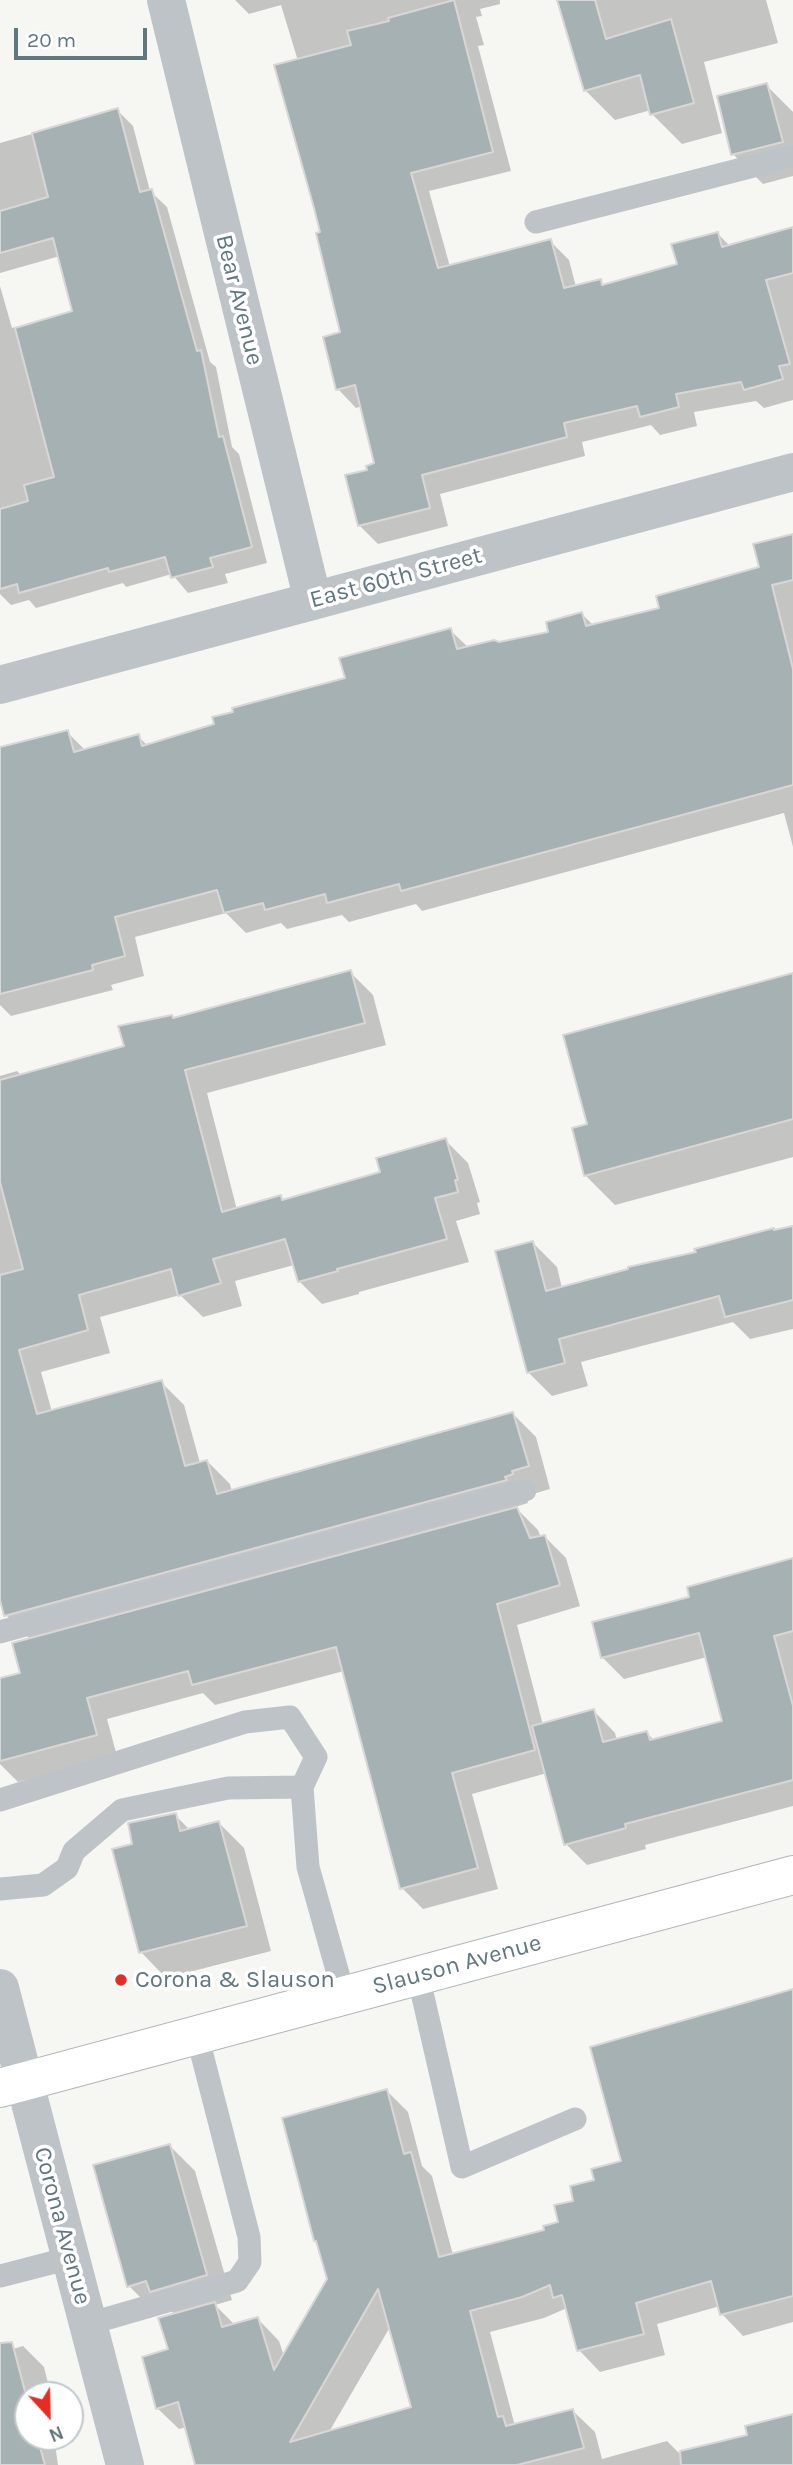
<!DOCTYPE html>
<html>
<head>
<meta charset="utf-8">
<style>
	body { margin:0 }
	#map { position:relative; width:793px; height:2465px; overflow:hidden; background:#f6f6f3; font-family:Karla,sans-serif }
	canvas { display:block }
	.north { position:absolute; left:14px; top:2381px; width:70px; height:70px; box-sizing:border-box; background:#fff; border:2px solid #c0c9cb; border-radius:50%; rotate:158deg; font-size:19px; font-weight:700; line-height:28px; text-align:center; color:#61777e }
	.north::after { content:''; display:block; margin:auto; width:24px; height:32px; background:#e62d23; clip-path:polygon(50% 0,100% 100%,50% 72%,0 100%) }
	.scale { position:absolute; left:14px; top:28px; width:133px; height:32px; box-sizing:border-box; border:4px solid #61777e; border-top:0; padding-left:9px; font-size:21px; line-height:24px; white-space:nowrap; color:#61777e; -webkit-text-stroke:5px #fff; paint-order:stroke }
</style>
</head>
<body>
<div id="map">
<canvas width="793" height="2465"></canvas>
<div class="north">N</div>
<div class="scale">20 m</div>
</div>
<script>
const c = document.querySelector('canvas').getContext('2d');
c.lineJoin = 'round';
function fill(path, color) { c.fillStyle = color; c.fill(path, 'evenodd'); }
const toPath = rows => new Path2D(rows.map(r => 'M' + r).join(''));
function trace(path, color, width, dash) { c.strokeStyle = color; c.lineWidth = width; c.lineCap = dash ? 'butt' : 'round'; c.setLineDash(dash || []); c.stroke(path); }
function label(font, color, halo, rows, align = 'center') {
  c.font = font + ' Karla,sans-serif'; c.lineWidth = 7; c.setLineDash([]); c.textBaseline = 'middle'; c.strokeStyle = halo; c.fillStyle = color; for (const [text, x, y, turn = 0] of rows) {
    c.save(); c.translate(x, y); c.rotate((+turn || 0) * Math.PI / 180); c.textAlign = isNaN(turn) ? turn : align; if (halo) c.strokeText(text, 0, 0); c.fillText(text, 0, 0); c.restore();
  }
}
fill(toPath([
	[235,0,500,0,500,4,480,9,482,16,476,17,484,45,478,46,511,171,429,191,450,267,550,241,569,260,576,287,600,281,605,286,680,266,717,233,730,246,793,229,793,400,764,408,756,401,694,412,697,426,660,435,651,425,582,442,585,456,440,494,448,526,378,544,359,525,369,471,376,464,362,406,356,408,338,389,342,334,298,61,281,5,249,14],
	[559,0,766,0,778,43,704,62,722,133,682,144,652,114,651,110,615,120,585,90],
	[766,85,793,112,793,176,763,184,733,154],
	[117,110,133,126,150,191,167,207,210,362,216,367,232,447,239,454,267,563,225,574,228,583,188,593,172,574,126,587,123,583,36,608,29,600,11,605,0,594,0,286,12,328,74,312,60,256,0,273,0,143],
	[793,536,793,847,784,813,422,911,416,904,349,922,342,915,287,929,281,923,246,933,226,913,135,937,144,976,111,985,113,990,11,1016,0,1005,0,749,67,732,86,751,138,736,148,746,216,725,347,679,450,630,469,648,551,633,582,614,594,626,662,610,761,568],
	[350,972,373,995,386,1045,207,1093,237,1210,281,1197,284,1201,382,1173,445,1140,468,1163,480,1202,477,1203,480,1214,456,1221,469,1262,359,1292,359,1294,322,1304,299,1281,294,1265,235,1281,242,1306,203,1317,180,1295,100,1317,110,1353,41,1372,52,1412,161,1382,184,1405,200,1463,207,1461,230,1484,232,1492,513,1414,536,1437,550,1489,533,1494,535,1497,527,1499,528,1503,515,1507,538,1530,541,1538,545,1537,566,1558,580,1606,517,1625,543,1725,594,1711,615,1733,617,1740,647,1733,655,1741,725,1722,707,1657,624,1679,603,1658,594,1624,691,1598,793,1560,793,1806,645,1845,646,1849,587,1865,566,1844,547,1773,472,1794,498,1889,423,1909,402,1888,344,1671,215,1705,203,1693,107,1719,117,1756,18,1782,0,1764,0,1680,22,1674,31,1640,6,1615,0,1593,0,1076,17,1071,22,1076,126,1047,173,1019],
	[793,975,793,1157,615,1205,585,1175,589,1125],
	[793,1225,793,1329,750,1339,733,1322,581,1362,588,1386,552,1396,528,1372,533,1243,557,1267,562,1288,698,1254,697,1250],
	[175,1815,190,1830,219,1823,244,1848,271,1951,166,1978,141,1952],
	[793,1991,793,2322,743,2336,722,2314,720,2306,657,2324,665,2355,600,2372,579,2350,567,2308,544,2318,490,2332,515,2426,573,2411,595,2432,602,2459,667,2441,679,2453,749,2436,793,2416,793,2465,197,2465,187,2427,179,2429,157,2408,175,2315,168,2307,154,2311,129,2286,170,2146,195,2171,232,2300,215,2305,235,2325,258,2319,279,2341,284,2356,329,2279,387,2091,408,2112,422,2166,432,2176,453,2255,546,2231,560,2223,576,2202,596,2181,623,2162],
	[390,2327,413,2408,329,2432],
	[23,2346,44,2367,51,2395,28,2395,28,2437,63,2437,64,2442,55,2444,58,2465,0,2465,0,2353]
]), '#0003');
const building = toPath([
	[454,0,493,152,411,173,438,268,551,239,564,288,601,279,602,285,677,264,671,244,718,232,722,247,793,227,793,273,766,280,790,364,779,366,783,379,744,390,741,382,676,394,679,407,640,417,637,406,564,423,567,437,422,475,430,508,358,526,345,475,367,470,366,466,374,463,355,385,336,390,323,337,340,332,316,233,320,232,314,208,274,65,351,45,347,31,389,21,388,18,454,0],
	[557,0,595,0,606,39,671,19,694,103,650,115,640,75,584,91,557,0],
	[767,83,783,142,731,155,717,96,767,83],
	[118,108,140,192,152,189,197,351,201,350,219,437,223,436,252,547,210,558,213,567,171,578,165,557,109,572,108,568,19,593,17,584,0,589,0,509,28,501,24,485,54,477,15,328,72,311,53,238,0,253,0,211,48,197,32,133,118,108],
	[793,534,793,580,772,585,793,669,793,785,401,891,399,884,327,903,325,894,265,910,263,903,224,913,217,890,115,917,125,956,92,965,93,970,0,994,0,747,68,730,74,752,139,734,142,746,214,724,212,717,233,712,232,708,345,678,339,658,451,628,457,649,494,640,499,642,548,632,546,622,582,612,586,626,659,608,656,596,759,567,753,544,793,534],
	[351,970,365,1023,185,1070,222,1212,281,1195,282,1200,380,1172,376,1158,446,1138,458,1180,455,1180,458,1192,435,1198,447,1239,337,1269,338,1271,298,1282,285,1239,213,1259,221,1283,178,1296,171,1269,79,1295,88,1330,19,1350,37,1414,162,1380,185,1466,207,1460,217,1494,513,1412,529,1466,512,1471,513,1474,505,1477,507,1480,4,1616,0,1600,0,1275,23,1269,0,1182,0,1080,124,1046,118,1026,172,1015,173,1018,351,970],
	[793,973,793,1119,584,1176,572,1128,587,1124,563,1035,793,973],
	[793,1226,793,1300,725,1317,719,1296,559,1339,565,1363,527,1373,495,1251,533,1241,546,1291,628,1269,628,1267,696,1252,694,1249,774,1228,774,1230,793,1226],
	[517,1507,530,1538,545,1535,560,1585,497,1604,535,1750,452,1773,478,1868,400,1889,336,1647,192,1685,188,1671,87,1698,97,1735,0,1761,0,1678,20,1673,12,1643,517,1507],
	[793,1558,793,1631,774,1636,793,1706,793,1780,625,1824,626,1828,564,1845,532,1726,594,1709,603,1742,647,1731,650,1740,722,1721,699,1633,601,1658,592,1622,689,1597,687,1587,793,1558],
	[176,1813,180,1831,219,1821,247,1926,139,1953,112,1849,132,1844,128,1823,176,1813],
	[793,1989,793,2296,720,2315,711,2281,636,2303,644,2334,577,2351,562,2295,553,2298,550,2285,522,2297,470,2311,498,2417,503,2416,506,2426,573,2409,584,2448,517,2465,195,2465,178,2402,156,2409,142,2357,168,2349,158,2318,215,2302,222,2327,258,2317,274,2370,327,2279,316,2241,314,2241,282,2118,387,2089,404,2154,411,2152,439,2257,544,2230,543,2226,558,2222,554,2205,573,2201,570,2186,594,2180,591,2169,621,2161,590,2047,793,1989],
	[378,2289,411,2407,290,2442,378,2289],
	[170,2144,207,2275,150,2292,146,2281,127,2287,93,2165,170,2144],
	[12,2342,28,2403,28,2437,37,2437,45,2465,0,2465,0,2343,12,2342],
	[793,2414,793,2465,681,2465,680,2451,747,2435,745,2426,793,2414]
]);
fill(building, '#a6b1b4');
trace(building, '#d8d7d5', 2);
const primary = toPath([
	[0,2088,793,1875]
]);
trace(primary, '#aeb6b8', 40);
trace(toPath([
	[536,222,793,156],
	[0,1632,525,1490],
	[302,1787,308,1867,344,1995],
	[0,1800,245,1722,290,1717,316,1757,302,1787,228,1788,122,1810,74,1851,67,1868,43,1885,0,1889],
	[418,1975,462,2167,575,2119],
	[0,2276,70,2258],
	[88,2324,237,2281,250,2262,249,2237,197,2035]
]), '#bdc3c6', 23);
trace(toPath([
	[166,0,313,601],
	[0,685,793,472],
	[0,1988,125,2465]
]), '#bdc3c6', 38);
trace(primary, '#fff', 38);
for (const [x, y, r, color] of [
	[121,1980,7,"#e62d23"]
]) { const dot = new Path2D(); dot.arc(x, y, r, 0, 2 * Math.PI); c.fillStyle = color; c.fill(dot); trace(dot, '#fff', 2.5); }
label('24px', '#61777e', '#fff', [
	["Bear Avenue",239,300,76],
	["East 60th Street",396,578,-15],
	["Slauson Avenue",457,1965,-15],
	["Corona Avenue",62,2226,75]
]);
label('24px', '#61777e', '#fff', [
	["Corona & Slauson",135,1980]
], 'left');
</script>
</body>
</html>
